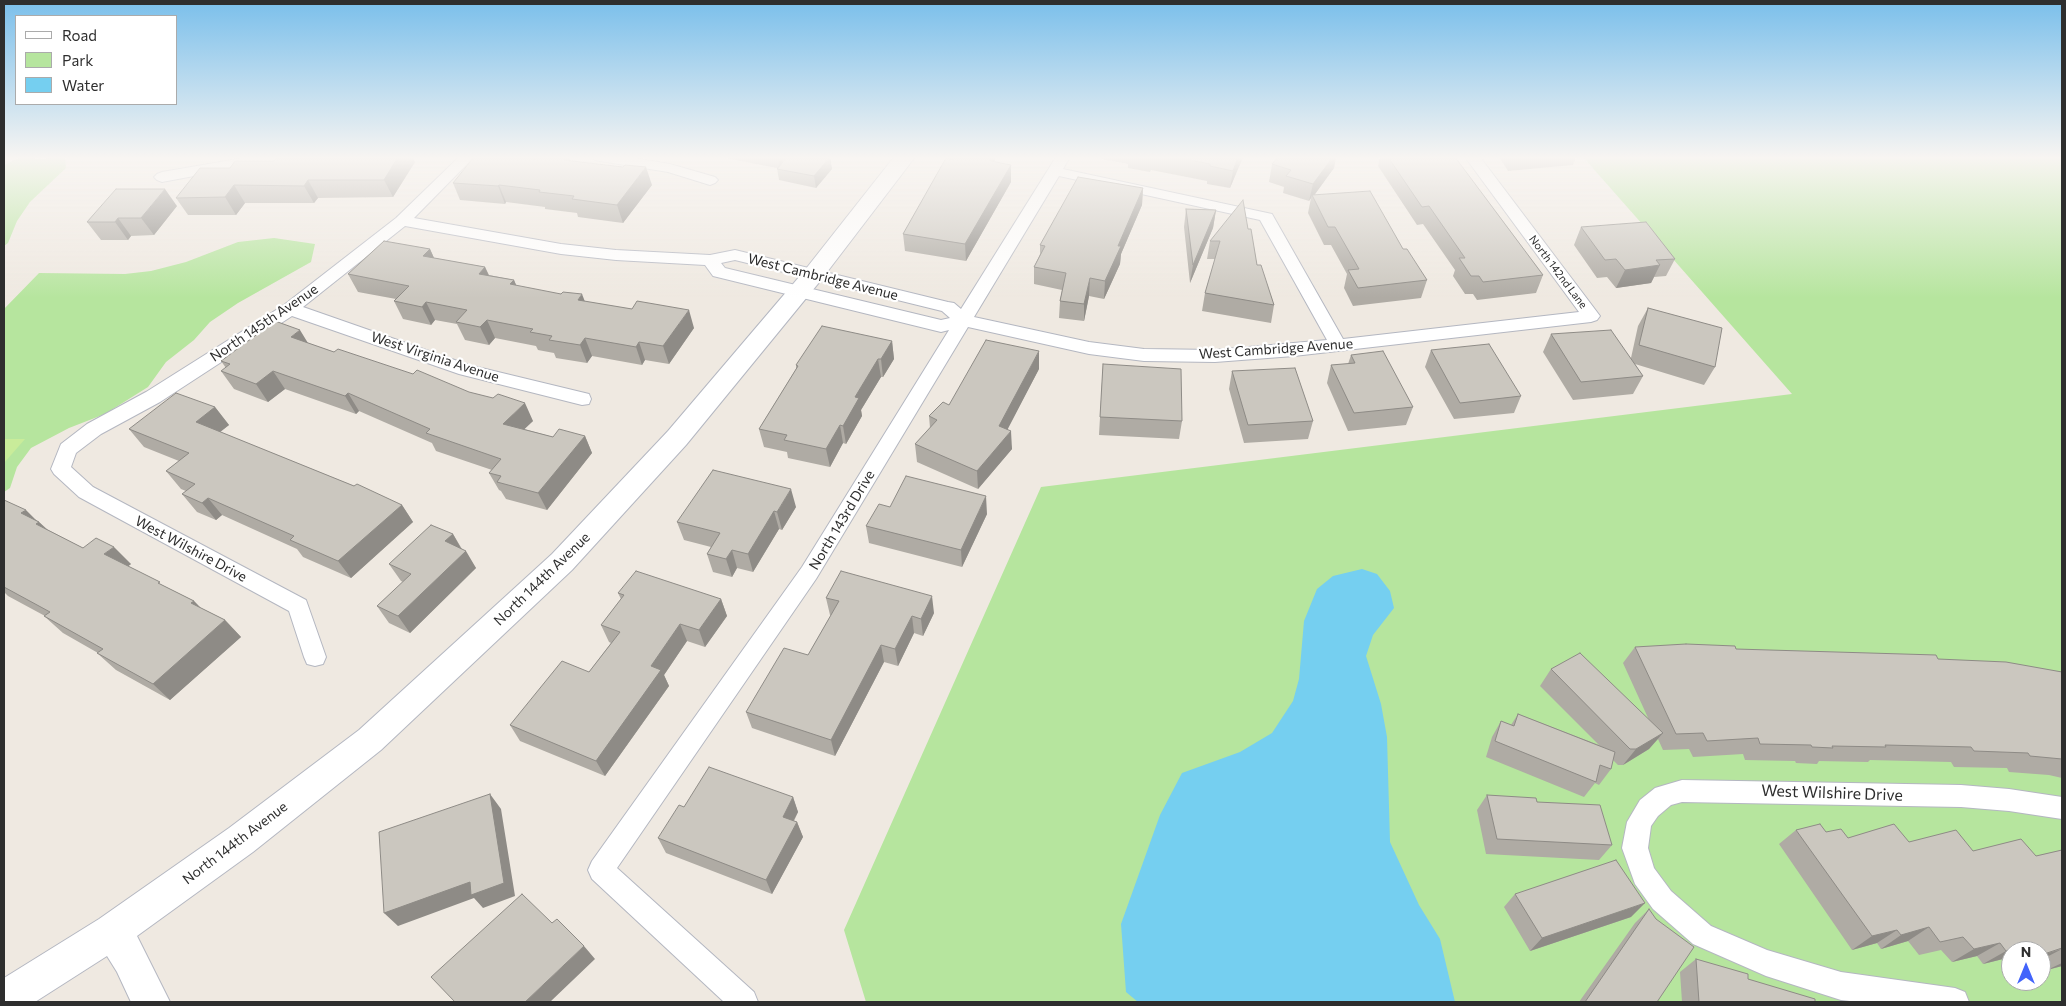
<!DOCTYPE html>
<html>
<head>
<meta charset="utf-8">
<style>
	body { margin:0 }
	#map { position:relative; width:2066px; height:1006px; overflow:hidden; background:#efe9e1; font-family:Commissioner,sans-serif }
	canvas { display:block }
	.frame { position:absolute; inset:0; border:5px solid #2e2e2e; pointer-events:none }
	.legend { position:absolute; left:15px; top:15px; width:162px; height:90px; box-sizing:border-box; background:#fff; border:1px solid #ababab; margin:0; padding:6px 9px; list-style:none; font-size:15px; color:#2e2e2e }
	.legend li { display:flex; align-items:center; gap:10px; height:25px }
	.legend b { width:25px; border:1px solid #ababab }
	.north { position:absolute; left:2001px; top:941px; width:50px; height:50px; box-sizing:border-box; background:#fff; border:1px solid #ababab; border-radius:50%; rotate:0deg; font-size:14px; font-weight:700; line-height:20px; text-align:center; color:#2e2e2e }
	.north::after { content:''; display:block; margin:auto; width:18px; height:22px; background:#4264fb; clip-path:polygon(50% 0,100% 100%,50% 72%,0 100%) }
</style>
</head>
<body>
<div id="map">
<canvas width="2066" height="1006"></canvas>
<div class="frame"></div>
<ul class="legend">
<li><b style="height:6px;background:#fff"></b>Road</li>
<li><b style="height:14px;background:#b6e59e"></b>Park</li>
<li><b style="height:14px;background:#75cff0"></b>Water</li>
</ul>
<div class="north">N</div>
</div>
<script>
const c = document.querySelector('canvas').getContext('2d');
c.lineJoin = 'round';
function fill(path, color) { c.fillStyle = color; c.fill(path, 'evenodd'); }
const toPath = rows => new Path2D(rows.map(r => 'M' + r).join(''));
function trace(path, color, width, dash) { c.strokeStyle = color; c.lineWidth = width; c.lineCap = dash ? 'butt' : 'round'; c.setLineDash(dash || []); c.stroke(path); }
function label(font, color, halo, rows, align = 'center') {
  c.font = font + ' Commissioner,sans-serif'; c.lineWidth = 4.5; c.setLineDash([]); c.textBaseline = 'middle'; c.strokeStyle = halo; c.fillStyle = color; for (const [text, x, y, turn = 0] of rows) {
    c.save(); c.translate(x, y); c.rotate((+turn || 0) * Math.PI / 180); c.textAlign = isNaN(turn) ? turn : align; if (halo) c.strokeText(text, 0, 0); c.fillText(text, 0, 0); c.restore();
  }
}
fill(toPath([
	[21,157,40,159,65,157,66,168,30,202,17,221,8,243,4,246,4,165],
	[1583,157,2062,158,2062,1002,866,1002,844,930,1041,487,1792,394],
	[2011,951,2041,951,2041,981,2011,981],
	[274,238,315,244,311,262,238,303,210,322,194,340,166,362,148,387,105,414,69,428,31,448,17,467,10,488,4,492,4,309,39,273,125,274,151,271,186,262,238,242]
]), '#b6e59e');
fill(toPath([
	[4,439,25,439,4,463]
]), '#c9ec9a');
fill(toPath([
	[1362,569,1377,574,1390,591,1394,608,1373,635,1366,656,1381,704,1387,737,1390,842,1419,905,1440,939,1455,1002,1138,1002,1126,992,1121,924,1160,815,1182,773,1240,752,1272,733,1293,701,1299,679,1304,621,1317,589,1333,576]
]), '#75cff0');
const street = toPath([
	[249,157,281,157,279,160,274,161,162,182,157,180,154,177,157,174,162,172,249,157],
	[459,157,474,157,414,218,561,244,616,250,710,255,735,250,948,302,954,303,961,309,1056,157,1070,157,1063,169,1272,214,1343,339,1579,312,1465,157,1480,157,1600,316,1597,320,1591,322,1294,356,1215,362,1144,361,1089,354,968,327,816,579,617,868,754,992,758,1002,724,1002,592,879,588,870,592,861,802,567,949,330,941,332,713,276,705,265,616,260,561,254,405,226,303,307,469,365,589,394,591,399,589,404,582,405,459,374,292,316,160,402,101,434,76,453,71,467,93,487,306,600,326,657,323,664,315,666,307,664,304,657,289,611,79,497,54,474,51,469,61,444,87,424,146,392,284,305,396,218,459,157],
	[1059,176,1260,220,1327,340,1215,350,1144,349,1089,342,974,317,1059,176],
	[735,260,942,311,950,318,941,320,725,268,721,263,735,260],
	[593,157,628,157,670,164,715,177,718,180,715,183,710,185,668,172,600,161,595,160,593,157],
	[1682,780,1961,785,2009,789,2062,797,2062,819,2009,811,1961,807,1682,802,1671,805,1658,816,1651,826,1648,848,1654,868,1671,891,1711,926,1767,950,1841,972,1955,988,1965,992,1969,1002,1859,1002,1841,1000,1766,976,1693,944,1653,909,1635,884,1622,848,1627,822,1640,800,1655,788,1682,780]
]);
const secondary = toPath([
	[894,157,915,157,821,280,686,445,572,570,381,750,253,852,137,936,170,1002,131,1002,117,972,107,956,35,1002,4,1002,4,978,99,919,229,828,359,730,552,554,668,431,805,270,894,157]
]);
trace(street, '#b4b7c1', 2);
trace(secondary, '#b4b7c1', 2);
fill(street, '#fff');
fill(secondary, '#fff');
fill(toPath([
	[538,157,569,157,570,161,652,185,623,223,578,217,577,213,545,209,545,207,506,202,505,204,460,200,453,183,536,159],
	[720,157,830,157,832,169,816,188,779,180,777,168],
	[1102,157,1243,157,1230,188,1207,184,1207,181,1151,170,1150,172,1128,168,1128,164,1102,159],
	[1278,157,1336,157,1334,168,1314,195,1403,249,1427,280,1421,298,1353,306,1344,288,1347,274,1331,245,1324,245,1308,213,1311,198,1309,201,1283,193,1284,187,1269,182,1272,164],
	[1380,157,1455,157,1543,275,1536,293,1477,300,1473,294,1465,294,1453,276,1455,270,1423,224,1417,225,1378,166],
	[1499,157,1576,157,1573,165,1508,171],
	[415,162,393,197,318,198,314,203,245,203,236,215,188,215,176,198,230,168],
	[995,162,1011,165,1011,182,966,261,905,251,903,234],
	[1143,188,1142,205,1121,254,1120,264,1104,299,1089,296,1084,321,1059,318,1060,301,1062,290,1034,284,1034,267,1040,254,1040,245],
	[177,206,154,235,131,236,128,240,101,240,87,222],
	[1186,209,1216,210,1213,228,1190,283,1184,227],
	[1581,227,1675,259,1666,276,1654,277,1651,283,1616,288,1607,277,1597,278,1574,245],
	[1248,229,1257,265,1274,305,1271,323,1202,311,1205,293,1215,259,1207,259,1210,241],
	[430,249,434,258,485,267,489,275,514,280,516,286,694,328,669,364,645,360,642,365,592,356,587,363,556,358,554,353,538,350,536,346,495,338,489,345,465,340,457,324,435,320,431,325,403,319,394,301,396,299,358,292,348,274],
	[1648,308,1715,367,1704,385,1635,364,1643,376,1633,394,1573,400,1543,352,1551,334,1631,358,1638,326],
	[892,341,894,359,883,377,881,377,861,410,862,416,846,444,843,443,830,467,788,458,787,452,764,447,759,429,796,369,796,365],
	[308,343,533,421,524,429,553,437,585,436,592,453,547,510,506,499,501,491,499,490,489,473,492,470,436,451,432,443,359,411,356,414,285,389,268,402,234,389,221,371,226,368,221,361],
	[1431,350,1521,396,1514,413,1454,419,1425,367],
	[1351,355,1413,407,1406,425,1348,431,1327,383,1331,365,1348,364],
	[1103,364,1182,421,1179,439,1099,435],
	[1039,369,1007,429,1012,449,978,489,917,462,915,444,930,428,929,416,949,405],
	[1232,371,1313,421,1308,439,1244,443,1229,389],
	[215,407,229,425,220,432,354,486,402,505,413,522,351,578,303,557,297,549,222,515,216,520,197,512,182,494,186,491,181,489,166,471,179,461,144,447,129,429],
	[4,500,39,522,48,530,83,548,131,564,128,566,164,586,194,601,201,608,225,620,241,637,170,700,116,670,97,653,98,653,63,633,44,616,45,616,8,596,4,592],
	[796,507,782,530,779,529,753,572,737,568,732,577,713,572,707,554,711,547,684,540,677,522],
	[890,507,987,514,962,567,869,543,866,526],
	[453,534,462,549,476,568,410,633,389,623,377,606,403,582,401,581,389,564],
	[618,593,721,599,727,616,705,647,687,641,664,675,669,686,605,776,520,741,510,725,589,672,611,643,609,642,601,625,621,599],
	[826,598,934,613,923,636,914,633,898,666,884,662,835,756,752,728,746,712,808,655,831,615,830,615],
	[1635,647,1736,649,1938,659,2062,672,2062,778,2049,775,2009,772,2007,768,1954,767,1951,762,1870,760,1868,762,1819,761,1817,764,1796,763,1795,761,1745,760,1743,754,1693,757,1689,749,1663,750,1658,739,1649,749,1623,765,1618,765,1613,760,1611,769,1599,785,1595,783,1584,797,1486,757,1492,737,1501,721,1511,725,1518,714,1599,745,1540,686,1551,669,1649,720,1623,663],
	[1487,795,1612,845,1599,860,1486,854,1477,810],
	[793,797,798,812,794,821,797,822,803,837,772,894,666,853,658,838,684,807],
	[1796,830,1826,832,1848,838,1909,842,1973,851,2036,856,2062,850,2062,966,2047,970,2041,963,2041,951,2011,951,2011,963,2007,958,1983,964,1977,956,1952,962,1941,950,1919,955,1908,941,1881,949,1877,943,1852,950,1779,844],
	[1515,894,1631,917,1530,951,1504,907],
	[1649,909,1657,1002,1579,1002,1635,923],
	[1696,959,1748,979,1815,1002,1682,1002,1680,972]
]), '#afaba4');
fill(toPath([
	[398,157,412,157,415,162,393,197,384,180],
	[566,157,569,157,574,173,564,160],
	[778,157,791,157,780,169],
	[830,157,832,169,816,188,814,176],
	[992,157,995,157,992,178,991,161],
	[1238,157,1243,157,1230,188,1233,171],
	[1333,157,1336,157,1334,168,1313,197,1312,195,1311,198,1309,201,1313,184],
	[1011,165,1011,182,966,261,965,244],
	[646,167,652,185,623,223,617,205],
	[308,180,318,198,314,203,304,186],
	[234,185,245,203,236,215,225,197],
	[499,185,506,202,505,204,498,186],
	[1143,188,1142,205,1121,254,1120,264,1104,299,1105,281,1118,246],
	[165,189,177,206,154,235,141,218],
	[1216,210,1213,228,1190,283,1193,265],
	[118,218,131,236,128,240,115,222],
	[430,249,438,267,423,256],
	[1660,265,1651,283,1616,288,1625,270],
	[485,267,493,285,479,274],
	[1090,278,1089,296,1084,321,1084,304],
	[514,280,522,298,510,284],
	[582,294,589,312,578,300],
	[426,302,435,320,431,325,422,307],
	[689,310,694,328,669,364,663,346],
	[487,320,495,338,489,345,480,327],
	[300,330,311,348,291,337],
	[585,338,592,356,587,363,580,345],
	[892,341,894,359,883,377,881,359],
	[639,342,645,360,642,365,636,347],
	[1039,351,1039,369,1000,444,999,426],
	[878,359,881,377,861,410,862,416,846,444,843,426,855,397],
	[273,371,285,389,268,402,256,384],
	[348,393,359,411,356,414,345,396],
	[525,403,533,421,511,442,503,424],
	[215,407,229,425,210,440,196,422],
	[840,425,843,443,830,467,826,449],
	[1011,431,1012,449,978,489,977,471],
	[585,436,592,453,547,510,538,493],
	[791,489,796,507,782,530,777,512],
	[986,496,987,514,962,567,961,550],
	[208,498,222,515,216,520,202,503],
	[402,505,413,522,351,578,338,561],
	[26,510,38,522,39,522,57,539,21,513],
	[774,511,779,529,753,572,748,554],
	[453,534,463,552,445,541],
	[114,547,131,564,121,572,104,554],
	[732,550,737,568,732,577,726,559],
	[466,551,476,568,410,633,398,616],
	[932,596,934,613,923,636,921,619],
	[721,599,727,616,705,647,699,630],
	[194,601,210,618,191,603],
	[912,616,914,633,898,666,895,649],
	[225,620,241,637,170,700,153,684],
	[680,624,687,641,664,675,669,686,605,776,596,761,651,666],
	[881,645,884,662,835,756,831,740],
	[1663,733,1649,749,1623,765,1636,749],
	[490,794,501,809,515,896,483,908,474,898,398,926,384,913],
	[793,797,798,812,788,831,783,817],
	[797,822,803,837,772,894,766,880],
	[1645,903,1631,917,1530,951,1542,938],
	[1929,927,1908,941,1881,949,1901,935],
	[1897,930,1877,943,1852,950,1872,936],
	[2000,943,1977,956,1952,962,1974,949],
	[2030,945,2019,951,2011,951,2011,955,2007,958,1983,964,2006,951],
	[584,946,595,959,550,1002,525,1002],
	[2062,949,2041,960,2041,955],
	[2062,963,2062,966,2047,970]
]), '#8e8b86');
const building = toPath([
	[277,157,398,157,384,180,308,180,304,186,234,185,225,197,176,198,200,168,230,168,235,161,274,161,277,157],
	[474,157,514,157,536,159,538,157,566,157,564,160,623,167,625,165,646,167,617,205,572,199,574,196,539,192,540,190,499,185,498,186,453,183,474,157],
	[787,157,830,157,814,176,777,169,787,157],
	[954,157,992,157,991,161,1011,165,965,244,903,234,946,158,953,159,954,157],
	[1173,157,1238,157,1233,171,1210,166,1210,164,1173,157],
	[1278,157,1333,157,1313,184,1286,176,1291,170,1272,164,1278,157],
	[1388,157,1455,157,1543,275,1483,282,1479,276,1471,276,1459,258,1465,258,1429,206,1422,207,1388,157],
	[1078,177,1143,188,1118,246,1121,246,1105,281,1090,278,1084,304,1060,301,1066,273,1034,267,1045,246,1040,245,1078,177],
	[116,189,165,189,141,218,118,218,115,222,87,222,116,189],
	[1370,191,1403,249,1407,249,1427,280,1358,288,1348,270,1359,269,1335,227,1328,227,1312,195,1370,191],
	[1243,200,1248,229,1251,229,1257,265,1261,265,1274,305,1205,293,1220,241,1210,241,1243,200],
	[1186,209,1216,210,1193,265,1186,209],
	[1646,222,1675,259,1656,260,1660,265,1625,270,1616,259,1605,260,1581,227,1646,222],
	[384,241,430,249,423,256,485,267,479,274,514,280,510,284,561,294,563,292,582,294,578,300,632,309,637,301,689,310,663,346,639,342,636,347,585,338,580,345,549,340,552,336,530,332,533,329,487,320,480,327,456,322,467,310,426,302,422,307,394,301,409,286,348,274,384,241],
	[1648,308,1722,328,1715,367,1639,345,1648,308],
	[275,321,300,330,291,337,334,352,338,349,413,374,417,370,469,392,493,398,498,394,525,403,503,424,553,437,559,429,585,436,538,493,497,482,501,476,489,473,501,459,426,433,430,429,348,393,345,396,273,371,256,384,221,371,230,364,221,361,275,321],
	[822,326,892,341,881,359,878,359,855,397,859,398,843,426,840,425,826,449,784,440,787,435,759,429,798,366,796,365,822,326],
	[1611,330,1643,376,1581,382,1551,334,1611,330],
	[986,340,1039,351,999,426,1011,431,977,471,915,444,937,420,929,416,943,402,949,405,986,340],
	[1489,344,1521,396,1460,403,1431,350,1489,344],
	[1383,351,1413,407,1354,413,1331,365,1355,363,1351,355,1383,351],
	[1103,364,1181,369,1182,421,1100,417,1103,364],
	[1295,368,1313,421,1248,425,1232,371,1295,368],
	[176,393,215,407,196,422,354,486,357,484,402,505,338,561,290,540,294,536,208,498,202,503,182,494,195,484,166,471,189,453,129,429,176,393],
	[713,470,791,489,777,512,774,511,748,554,732,550,726,559,707,554,720,533,677,522,713,470],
	[906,476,986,496,961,550,866,526,879,504,890,507,906,476],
	[4,500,26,510,21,513,39,522,36,524,83,548,96,538,114,547,104,554,160,582,158,583,194,601,191,603,225,620,153,684,97,653,103,649,44,616,50,612,4,587,4,500],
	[431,525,453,534,445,541,466,551,398,616,377,606,411,574,389,564,431,525],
	[636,571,721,599,699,630,680,624,651,666,661,670,596,761,510,725,562,661,589,672,620,632,601,625,624,595,618,593,636,571],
	[841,571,932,596,921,619,912,616,895,649,881,645,831,740,746,712,784,648,808,655,839,601,826,598,841,571],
	[1686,644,1735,646,1736,649,1936,655,1938,659,2006,662,2062,672,2062,759,2030,756,2028,753,1974,751,1971,747,1885,745,1886,747,1832,746,1833,748,1812,747,1811,745,1760,744,1758,738,1707,741,1703,733,1676,734,1635,647,1686,644],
	[1580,653,1663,733,1636,749,1630,749,1551,669,1580,653],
	[1518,714,1615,752,1611,769,1600,765,1596,782,1495,741,1501,721,1514,726,1518,714],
	[709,767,793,797,783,817,797,822,766,880,658,838,679,805,684,807,709,767],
	[490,794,504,883,471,895,470,882,384,913,379,832,490,794],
	[1487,795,1536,798,1537,802,1600,805,1612,845,1497,839,1487,795],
	[1820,824,1826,832,1841,829,1848,838,1894,824,1909,842,1956,830,1973,851,2021,839,2036,856,2062,850,2062,948,2041,955,2041,951,2035,951,2030,945,2006,951,2000,943,1974,949,1963,937,1940,942,1929,927,1901,935,1897,930,1872,936,1796,830,1820,824],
	[1616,860,1645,903,1542,938,1515,894,1616,860],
	[522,894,552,923,557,919,584,946,525,1002,455,1002,431,977,522,894],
	[1649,909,1656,919,1694,947,1657,1002,1585,1002,1649,909],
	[1696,959,1748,974,1748,979,1815,999,1815,1002,1699,1002,1696,959]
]);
fill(building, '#cbc7bf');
trace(building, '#8e8b86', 1);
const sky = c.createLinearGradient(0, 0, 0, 298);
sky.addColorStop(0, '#7abfeb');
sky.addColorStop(0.53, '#f8f5f2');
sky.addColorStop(1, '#f8f5f200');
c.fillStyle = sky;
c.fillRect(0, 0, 2066, 298);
label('11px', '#2e2e2e', '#fff', [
	["North 142nd Lane",1558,272,53]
]);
label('14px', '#2e2e2e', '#fff', [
	["West Cambridge Avenue",823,277,14],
	["North 145th Avenue",264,323,-34],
	["West Cambridge Avenue",1276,349,-4],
	["West Virginia Avenue",435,357,18],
	["North 143rd Drive",842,520,-59],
	["West Wilshire Drive",191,549,28],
	["North 144th Avenue",542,579,-44],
	["North 144th Avenue",235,843,-37]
]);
label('16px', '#2e2e2e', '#fff', [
	["West Wilshire Drive",1832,793,2]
]);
</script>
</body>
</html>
